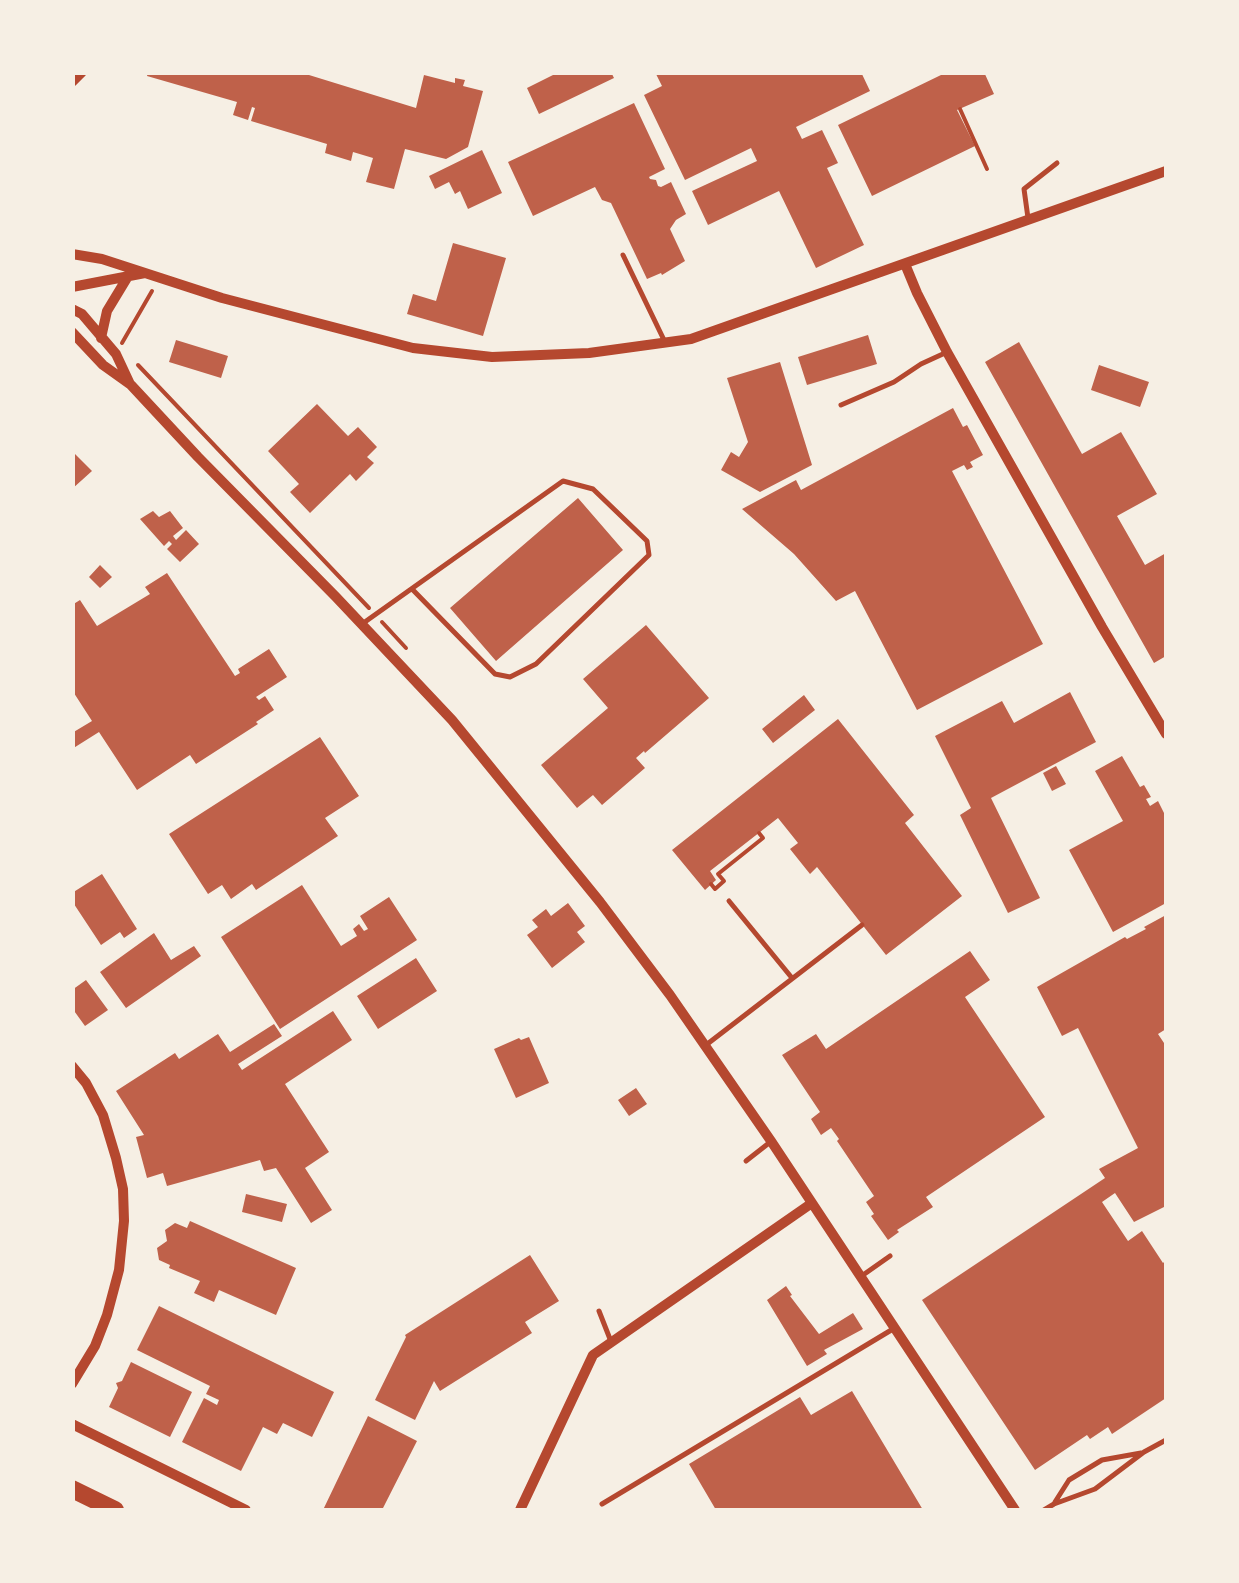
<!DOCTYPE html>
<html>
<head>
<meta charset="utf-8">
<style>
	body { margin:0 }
	#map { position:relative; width:1239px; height:1583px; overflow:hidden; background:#f6efe4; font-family:"Asap Condensed",sans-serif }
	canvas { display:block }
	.frame { position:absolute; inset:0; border:75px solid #f6efe4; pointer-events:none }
</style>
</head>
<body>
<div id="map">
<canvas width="1239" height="1583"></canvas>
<div class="frame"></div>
</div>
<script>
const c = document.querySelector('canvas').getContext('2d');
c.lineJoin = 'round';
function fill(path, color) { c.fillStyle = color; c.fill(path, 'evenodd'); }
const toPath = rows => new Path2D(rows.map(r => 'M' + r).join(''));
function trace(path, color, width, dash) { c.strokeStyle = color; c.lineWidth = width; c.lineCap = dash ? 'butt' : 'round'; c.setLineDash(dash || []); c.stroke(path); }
fill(toPath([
	[148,72,309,72,309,75,416,108,424,75,455,83,455,78,465,80,463,86,483,91,468,147,446,159,405,149,394,189,366,182,373,158,353,152,351,161,325,153,327,144,251,121,255,108,252,107,248,120,233,115,237,102,147,76],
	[559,72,611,72,614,78,539,114,527,88],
	[655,72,861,72,870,91,796,127,802,139,822,130,838,163,827,168,864,245,816,268,779,191,708,225,692,191,757,161,751,148,685,180,644,95,662,86],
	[939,72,984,72,994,94,957,110,975,146,872,196,838,125,941,75],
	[634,103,665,169,649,177,650,179,656,180,658,186,661,187,671,182,686,214,676,220,670,229,685,261,662,275,661,273,647,279,611,203,602,200,595,187,533,216,508,162],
	[482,150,502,193,468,209,460,191,455,194,449,182,435,189,429,176],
	[453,243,506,258,483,336,407,314,413,294,436,301],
	[868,335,877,364,807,385,798,357],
	[176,340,228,356,221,378,169,362],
	[1019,342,1082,454,1121,432,1157,494,1117,516,1145,565,1166,553,1166,656,1154,663,985,362],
	[780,362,812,465,760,492,721,470,731,452,739,457,748,442,727,378],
	[1099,365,1149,382,1140,407,1091,390],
	[317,404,348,436,358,427,377,447,367,457,374,463,356,481,350,474,310,513,290,492,299,484,268,451],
	[953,408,963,427,967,425,983,455,970,462,973,467,967,470,964,465,952,471,1043,644,917,710,855,591,836,601,794,554,742,509,796,480,801,490],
	[72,451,92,471,72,489],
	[578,498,623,550,496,661,450,608],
	[153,511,159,517,170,511,183,528,173,536,176,540,186,530,199,544,180,562,167,549,172,544,169,541,164,546,140,519],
	[100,565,112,577,100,588,89,577],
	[167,573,235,676,240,673,238,669,269,649,287,677,256,697,259,700,265,696,274,710,256,722,258,724,196,764,190,755,137,790,99,732,72,749,72,733,92,721,72,690,72,605,80,600,97,626,150,594,145,587],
	[646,625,709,698,645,753,644,751,636,758,645,768,602,805,593,795,577,808,541,765,608,708,583,679],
	[1070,692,1096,742,991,798,1040,898,1008,913,960,815,971,808,935,736,1002,701,1014,723],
	[804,695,815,710,773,743,762,729],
	[838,719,914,815,905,823,962,896,886,955,817,867,810,874,790,849,798,843,778,818,710,871,716,880,705,890,672,850],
	[320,737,359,796,325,818,338,836,256,890,252,884,231,899,222,885,208,894,169,834],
	[1122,756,1140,787,1144,785,1151,797,1146,799,1150,806,1158,801,1166,817,1166,903,1113,932,1069,850,1123,821,1095,771],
	[1056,766,1066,784,1052,791,1043,773],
	[102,874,137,929,124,938,120,932,101,945,72,901,72,893],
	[302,885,341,946,357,936,353,929,359,924,364,931,368,929,360,916,389,897,417,940,280,1029,221,937],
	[568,903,585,926,577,932,585,942,552,968,527,935,538,927,532,920,546,909,551,916],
	[1166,915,1166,1029,1158,1034,1166,1046,1166,1206,1134,1222,1115,1193,1102,1202,1128,1241,1142,1231,1163,1263,1166,1260,1166,1398,1112,1434,1108,1427,1090,1439,1087,1435,1035,1470,922,1300,1105,1178,1099,1169,1138,1148,1078,1028,1062,1036,1037,987,1125,937,1127,939,1146,929,1144,927],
	[154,933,171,960,194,946,201,956,126,1008,100,972],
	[970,951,990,980,965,997,1045,1117,926,1197,933,1207,897,1230,899,1232,888,1240,871,1216,874,1214,866,1202,874,1196,837,1141,839,1139,831,1128,821,1135,811,1119,820,1112,782,1055,816,1034,826,1049],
	[416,958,437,991,378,1029,357,996],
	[86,980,108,1010,85,1026,72,1008,72,990],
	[333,1011,352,1040,285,1084,329,1152,305,1168,332,1210,311,1223,276,1168,264,1171,260,1160,167,1186,163,1173,147,1178,136,1137,144,1135,116,1091,175,1053,179,1059,218,1034,230,1052,274,1024,282,1036,238,1064,242,1070],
	[529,1037,549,1083,516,1098,494,1049,519,1038,521,1040],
	[636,1088,647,1104,629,1116,618,1100],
	[246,1194,287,1204,282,1222,242,1212],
	[190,1221,296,1268,276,1315,219,1290,214,1302,194,1293,200,1281,169,1268,170,1265,159,1260,157,1248,167,1241,165,1230,175,1223,187,1228],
	[530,1255,559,1301,525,1322,532,1333,440,1391,434,1381,415,1420,375,1400,406,1337,405,1335],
	[786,1286,792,1295,790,1296,819,1334,853,1313,863,1329,824,1350,827,1354,807,1366,767,1300],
	[159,1306,334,1392,312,1437,283,1423,277,1434,263,1427,241,1471,182,1442,204,1398,217,1405,219,1400,206,1394,210,1386,137,1350],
	[131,1362,192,1392,170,1437,109,1407,118,1388,116,1383,122,1381],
	[852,1391,923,1510,716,1510,689,1464,800,1397,811,1415],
	[368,1416,417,1441,382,1510,323,1510]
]), '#bf614a');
trace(toPath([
	[960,109,987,169],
	[122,343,152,291],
	[138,365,369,608],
	[382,622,406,648],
	[711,884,715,889,724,881,718,874,763,838,759,833]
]), '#b5482f', 4);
trace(toPath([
	[1028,218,1024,189,1057,163],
	[623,255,664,340],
	[841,405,894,382,921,364,945,353],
	[362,624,563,481,593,489,647,541,649,555,536,664,510,677,495,674,412,589],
	[729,901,792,978],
	[706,1045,862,925],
	[746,1161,769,1143],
	[863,1275,890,1256],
	[599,1311,610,1339],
	[1055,1502,1069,1480,1102,1460,1141,1453],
	[602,1504,893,1329],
	[1044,1510,1054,1504,1095,1489,1144,1452,1166,1440]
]), '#b5482f', 5);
trace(toPath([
	[72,82,82,72],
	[72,254,102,259,222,298,413,348,492,357,589,353,691,339,1166,171],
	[905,264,917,293,947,352,1102,627,1166,734],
	[72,287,145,273],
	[72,309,82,314,116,354,130,384],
	[72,332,103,365,131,385,198,457,336,597,452,720,600,902,670,995,771,1141,1015,1510],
	[101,338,107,311,127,278],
	[72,1066,86,1083,103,1115,116,1158,123,1189,124,1221,119,1270,107,1315,95,1346,72,1384],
	[72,1424,246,1510],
	[520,1510,593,1355,812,1203]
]), '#b5482f', 10);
trace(toPath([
	[72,1489,115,1510]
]), '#b5482f', 18);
</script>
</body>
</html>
